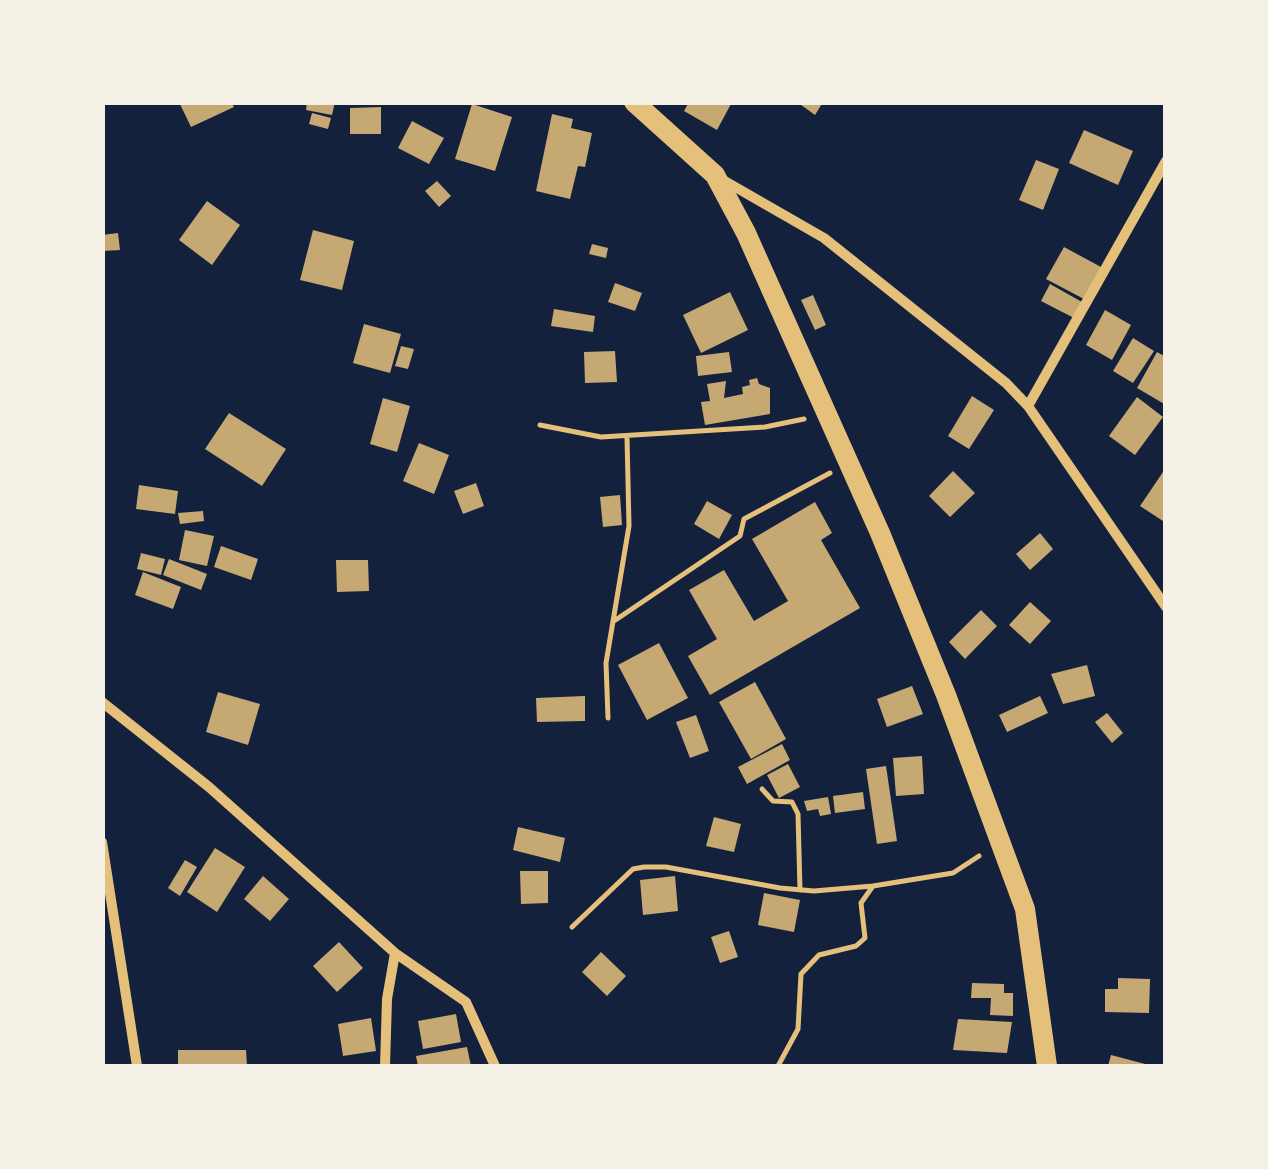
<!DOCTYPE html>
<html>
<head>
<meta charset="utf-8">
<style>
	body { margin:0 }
	#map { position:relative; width:1268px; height:1169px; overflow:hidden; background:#14213d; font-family:Lora,serif }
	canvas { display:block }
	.frame { position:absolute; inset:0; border:105px solid #f6f1e7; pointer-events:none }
</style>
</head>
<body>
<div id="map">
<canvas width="1268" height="1169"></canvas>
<div class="frame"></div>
</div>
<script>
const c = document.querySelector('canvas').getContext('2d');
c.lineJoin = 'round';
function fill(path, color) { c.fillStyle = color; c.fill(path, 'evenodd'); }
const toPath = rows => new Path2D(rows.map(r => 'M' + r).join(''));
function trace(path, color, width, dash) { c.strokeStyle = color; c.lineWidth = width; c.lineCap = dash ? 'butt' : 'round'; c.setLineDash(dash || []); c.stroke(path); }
fill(toPath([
	[179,102,231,102,234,107,191,127],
	[307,102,335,102,332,115,306,110],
	[689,102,732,102,717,130,684,111],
	[797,102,823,102,815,115],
	[472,104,512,117,495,171,455,159],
	[381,107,381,134,350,134,350,108],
	[312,113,331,118,328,129,309,124],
	[552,114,573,119,571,128,592,133,585,167,578,166,570,199,536,191],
	[412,121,444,138,429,164,398,148],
	[1084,130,1133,151,1118,185,1069,163],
	[1036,160,1059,169,1043,210,1019,200],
	[437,181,451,196,439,207,425,191],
	[207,201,240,225,212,265,179,240],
	[313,230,354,241,342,290,300,280],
	[118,233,120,250,102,251,102,235],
	[592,244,608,248,606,258,589,254],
	[1064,247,1101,267,1084,299,1046,279],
	[615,283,642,293,635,311,608,302],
	[1050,284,1082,302,1074,318,1041,301],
	[730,292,748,330,701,353,683,315],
	[813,295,826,325,815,330,801,300],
	[554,309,595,316,593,332,551,326],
	[1105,310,1131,325,1112,360,1086,345],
	[364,324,401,334,390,373,353,363],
	[1133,338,1154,351,1133,383,1113,371],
	[401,346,414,349,408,369,395,366],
	[615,351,617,382,585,383,584,352],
	[729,352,732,372,698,376,696,356],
	[1157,352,1166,357,1166,405,1137,388],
	[757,378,759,384,770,388,770,414,705,425,701,402,710,401,707,384,726,381,724,398,743,394,742,387,750,385,749,380],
	[972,396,994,410,969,449,948,436],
	[1137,397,1163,417,1135,455,1109,436],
	[383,398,410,406,397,452,370,444],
	[229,413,286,449,262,486,205,449],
	[419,443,449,455,434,494,403,481],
	[953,471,975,493,950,517,929,496],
	[1163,472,1166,473,1166,523,1140,506],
	[476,483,484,506,463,514,454,491],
	[139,485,178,491,175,514,136,509],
	[620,495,622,525,603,527,600,497],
	[707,501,732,515,719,539,694,524],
	[815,502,832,533,821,540,860,608,710,695,688,656,717,639,689,590,724,570,754,621,788,601,752,539],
	[203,511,204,521,180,524,178,513],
	[185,530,214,536,207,566,179,560],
	[1040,533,1053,549,1030,570,1016,554],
	[221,546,258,559,251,580,214,567],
	[141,553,165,559,161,575,137,569],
	[169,559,207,574,201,590,163,575],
	[336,560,368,560,369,591,337,592],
	[143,572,181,587,173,609,135,595],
	[1030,602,1051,621,1030,644,1009,625],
	[981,610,997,626,965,659,949,642],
	[659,643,688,698,647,720,618,665],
	[1087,665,1095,696,1063,704,1051,674],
	[755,682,786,739,751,759,719,702],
	[912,686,923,714,887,727,877,699],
	[218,692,260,704,248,745,206,732],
	[585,696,585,721,537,722,536,698],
	[1040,696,1048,713,1007,732,999,715],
	[1107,713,1123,733,1112,743,1095,722],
	[696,715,709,751,690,758,676,722],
	[782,744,790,760,747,784,738,767],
	[922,756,924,794,896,796,893,758],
	[788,764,800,787,779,798,767,775],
	[886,766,897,841,877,844,866,769],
	[863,792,865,809,835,813,833,796],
	[828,797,831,814,820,816,818,809,807,811,804,801],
	[714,817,741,824,734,852,706,846],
	[518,827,565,838,560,862,513,850],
	[215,848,245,867,217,912,187,892],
	[185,860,197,867,180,896,168,888],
	[520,871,548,871,548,903,521,904],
	[263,876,289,899,270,921,244,899],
	[675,876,678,911,643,915,640,880],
	[764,893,800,900,794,932,758,925],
	[729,931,738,957,720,963,711,937],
	[339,942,363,968,337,992,313,966],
	[601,952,626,976,607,996,582,972],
	[1118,978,1150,979,1149,1013,1105,1012,1105,989,1118,989],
	[972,983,1004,984,1004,993,1013,993,1013,1016,990,1015,991,998,971,998],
	[456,1014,461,1042,423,1049,418,1021],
	[371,1018,376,1051,343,1056,338,1024],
	[958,1019,1012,1022,1007,1053,953,1050],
	[467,1047,471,1066,418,1066,416,1056],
	[178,1050,246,1050,247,1066,178,1066],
	[1111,1055,1149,1065,1149,1066,1108,1066]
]), '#c6a872');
trace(toPath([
	[540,425,601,437,765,427,804,419],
	[614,621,740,536,744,519,830,473],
	[608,718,606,663,629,526,627,437],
	[762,789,773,801,792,802,798,814,800,890],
	[572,927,633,869,644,867,666,867,780,888,814,891,873,886],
	[778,1066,798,1029,801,974,819,955,856,946,865,938,861,903,873,886,953,873,979,856]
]), '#e5c07b', 5);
trace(toPath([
	[723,180,824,238,1006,383,1028,406,1166,607],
	[1028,406,1166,161],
	[102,702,209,787,395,953,466,1002,495,1066],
	[102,842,137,1066],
	[385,1066,387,999,395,953]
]), '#e5c07b', 10);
trace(toPath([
	[634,102,715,175,746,233,880,533,946,695,1025,909,1047,1066]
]), '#e5c07b', 20);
</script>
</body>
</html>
